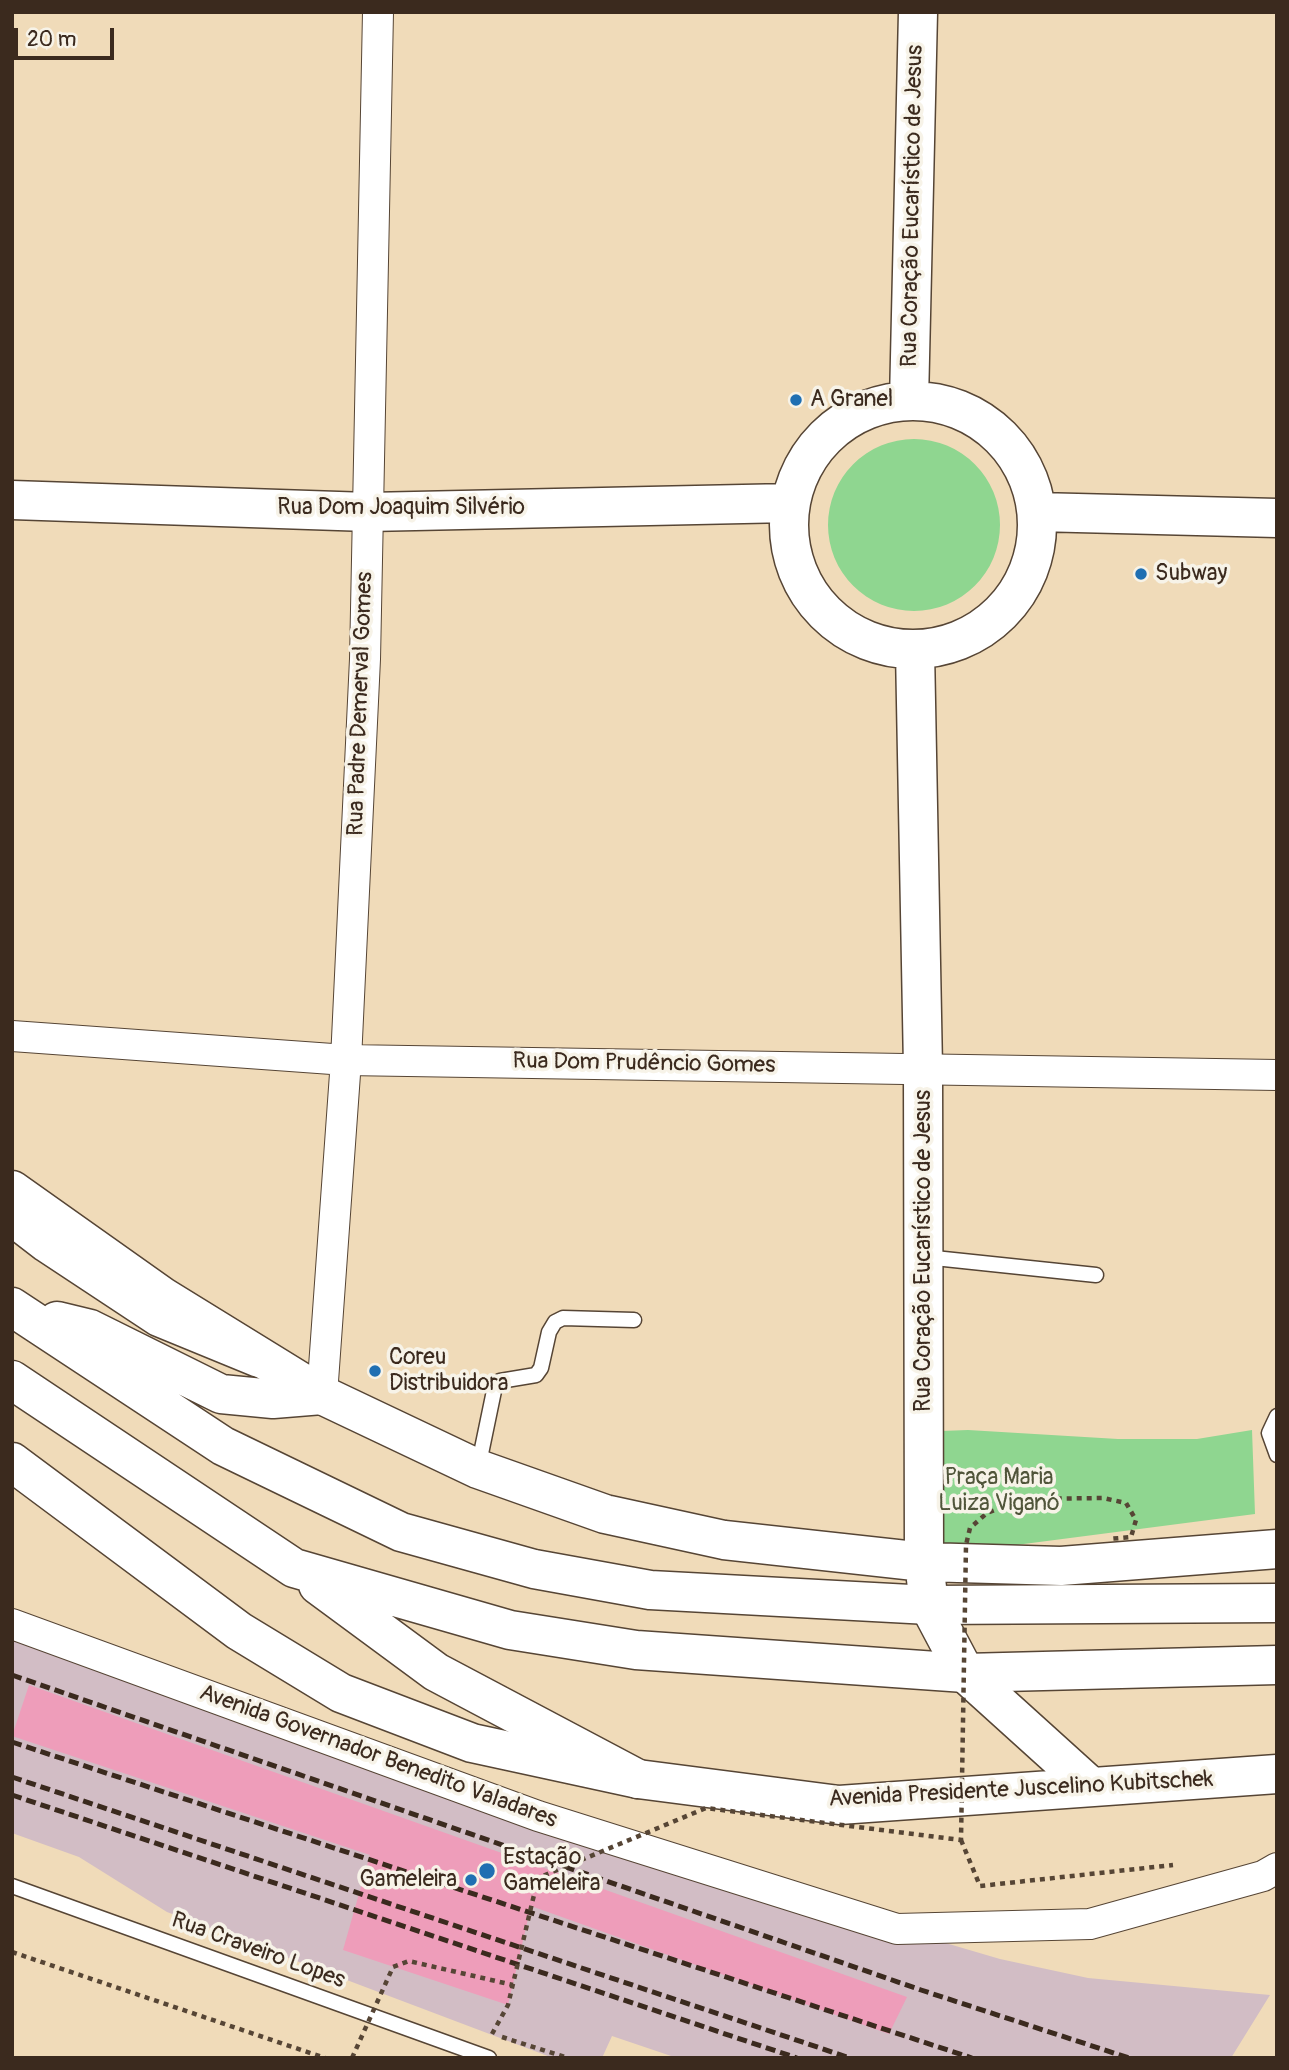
<!DOCTYPE html>
<html>
<head>
<meta charset="utf-8">
<style>
	body { margin:0 }
	#map { position:relative; width:1289px; height:2070px; overflow:hidden; background:#f0dbb9; font-family:Pangolin,sans-serif }
	canvas { display:block }
	.frame { position:absolute; inset:0; border:14px solid #3b2a1e; pointer-events:none }
	.scale { position:absolute; left:14px; top:28px; width:100px; height:32px; box-sizing:border-box; border:4px solid #3b2a1e; border-top:0; padding-left:9px; font-size:21px; line-height:24px; white-space:nowrap; color:#3b2a1e; -webkit-text-stroke:5px #f7f3e8; paint-order:stroke }
</style>
</head>
<body>
<div id="map">
<canvas width="1289" height="2070"></canvas>
<div class="frame"></div>
<div class="scale">20 m</div>
</div>
<script>
const c = document.querySelector('canvas').getContext('2d');
c.lineJoin = 'round';
function fill(path, color) { c.fillStyle = color; c.fill(path, 'evenodd'); }
const toPath = rows => new Path2D(rows.map(r => 'M' + r).join(''));
function trace(path, color, width, dash) { c.strokeStyle = color; c.lineWidth = width; c.lineCap = dash ? 'butt' : 'round'; c.setLineDash(dash || []); c.stroke(path); }
function label(font, color, halo, rows, align = 'center') {
  c.font = font + ' Pangolin,sans-serif'; c.lineWidth = 7; c.setLineDash([]); c.textBaseline = 'middle'; c.strokeStyle = halo; c.fillStyle = color; for (const [text, x, y, turn = 0] of rows) {
    c.save(); c.translate(x, y); c.rotate((+turn || 0) * Math.PI / 180); c.textAlign = isNaN(turn) ? turn : align; if (halo) c.strokeText(text, 0, 0); c.fillText(text, 0, 0); c.restore();
  }
}
fill(toPath([
	[12,1625,891,1927,1000,1959,1088,1978,1270,1995,1231,2058,677,2058,612,2036,602,2058,553,2058,167,1912,79,1857,12,1833]
]), '#d2bdc5');
fill(toPath([
	'828 525a86 86 0 1 1 172 0a86 86 0 1 1-172 0Z',
	[968,1430,1118,1439,1197,1439,1252,1430,1255,1514,939,1555,941,1431]
]), '#8fd690');
fill(toPath([
	[29,1685,907,1997,889,2034,531,1906,508,2005,343,1950,370,1855,12,1736]
]), '#ee9dba');
const lane = toPath([
	[925,1257,1096,1275],
	[1277,1416,1269,1433,1277,1455],
	[478,1468,495,1386,500,1381,536,1375,541,1368,549,1332,555,1322,563,1318,634,1320],
	[12,1886,489,2058]
]);
const street = toPath([
	[12,1036,346,1060,1277,1075],
	[322,1395,346,1060,365,659,378,12],
	[12,1624,538,1816,897,1929,1090,1924,1263,1876,1277,1868]
]);
const secondary = toPath([
	[909,401,918,12],
	'789 525a124 124 0 1 1 248 0a124 124 0 1 1-248 0Z',
	[12,500,368,512,790,503],
	[1037,512,1277,518],
	[915,650,923,1068,924,1562,929,1605,965,1673,1090,1786],
	[12,1190,163,1297,322,1395,478,1469,605,1514,724,1540,924,1562,1061,1566,1277,1549],
	[12,1462,239,1631,341,1693,472,1743,638,1779,839,1805,1277,1774]
]);
const highway = toPath([
	[12,1216,47,1243,159,1317,259,1358],
	[12,1307,223,1446,401,1532,534,1569,650,1590,929,1605,1277,1603],
	[57,1321,90,1329,221,1394,273,1399,322,1395],
	[12,1380,294,1568,510,1630,636,1650,965,1673,1277,1665],
	[318,1585,436,1672,638,1779]
]);
trace(lane, '#564535', 17);
trace(street, '#564535', 32);
trace(secondary, '#564535', 41);
trace(highway, '#564535', 41);
trace(toPath([
	[961,1840,980,1886,1173,1865],
	[12,1952,325,2058],
	[502,2037,568,2058]
]), '#564535', 4.5, [5, 5]);
trace(lane, '#fff', 14);
trace(street, '#fff', 30);
trace(secondary, '#fff', 38);
trace(highway, '#fff', 38);
trace(toPath([
	[12,1675,921,1990,1129,2058],
	[12,1742,972,2058],
	[12,1777,850,2058],
	[12,1795,797,2058]
]), '#3b2a1e', 5, [10, 5]);
trace(toPath([
	[492,2034,508,2005,538,1878,706,1808,961,1840,966,1545,970,1528,987,1513,1025,1499,1103,1498,1126,1503,1136,1520,1131,1537,1109,1539],
	[352,2058,393,1967,409,1961,513,1985]
]), '#564535', 4.5, [5, 5]);
for (const [x, y, r, color] of [
	[796,400,7,"#1f6fb2"],
	[1141,574,7,"#1f6fb2"],
	[375,1371,7,"#1f6fb2"],
	[487,1871,9,"#1f6fb2"],
	[471,1880,7,"#1f6fb2"]
]) { const dot = new Path2D(); dot.arc(x, y, r, 0, 2 * Math.PI); c.fillStyle = color; c.fill(dot); trace(dot, '#f7f3e8', 2.5); }
label('23px', '#3b2a1e', '#f7f3e8', [
	["Rua Coração Eucarístico de Jesus",913,206,-89],
	["Rua Dom Joaquim Silvério",401,508],
	["Rua Padre Demerval Gomes",361,704,-88],
	["Rua Dom Prudêncio Gomes",644,1064,1],
	["Rua Coração Eucarístico de Jesus",924,1251,-90],
	["Avenida Governador Benedito Valadares",378,1757,20],
	["Avenida Presidente Juscelino Kubitschek",1021,1790,-3],
	["Rua Craveiro Lopes",258,1951,20]
]);
label('23px', '#3b2a1e', '#f7f3e8', [
	["A Granel",810,400],
	["Subway",1155,574],
	["Coreu",389,1358],
	["Distribuidora",389,1384],
	["Estação",503,1858],
	["Gameleira",503,1884],
	["Gameleira",457,1880,"right"]
], 'left');
label('23px', '#50553a', '#f7f3e8', [
	["Praça Maria",999,1478],
	["Luiza Viganó",999,1504]
]);
</script>
</body>
</html>
